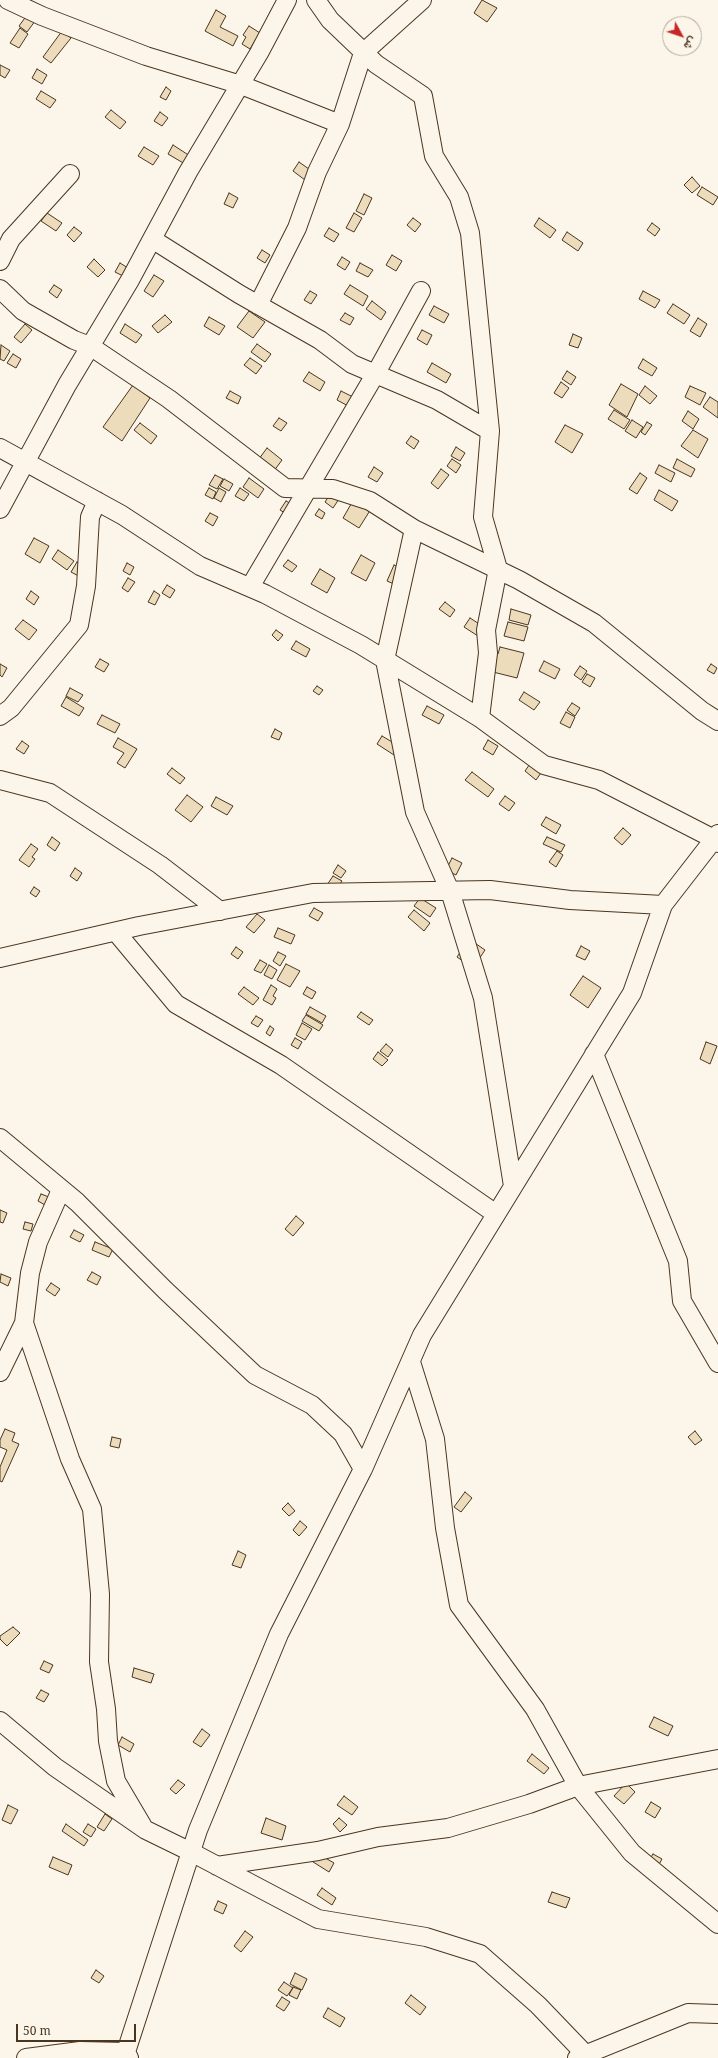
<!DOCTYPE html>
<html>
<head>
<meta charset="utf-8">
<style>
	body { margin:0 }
	#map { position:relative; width:718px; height:2058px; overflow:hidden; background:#fbf6e9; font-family:"Noto Serif",Vazirmatn,serif }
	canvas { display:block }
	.north { position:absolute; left:662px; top:16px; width:40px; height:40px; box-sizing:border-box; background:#fbf6e9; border:1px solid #b4a999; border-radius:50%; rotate:130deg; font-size:11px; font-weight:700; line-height:16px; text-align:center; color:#4a3520 }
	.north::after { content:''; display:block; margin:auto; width:14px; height:18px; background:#c62828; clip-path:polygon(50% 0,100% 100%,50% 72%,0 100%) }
	.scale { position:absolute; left:16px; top:2024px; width:120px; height:18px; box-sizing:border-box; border:2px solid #4a3520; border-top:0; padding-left:5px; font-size:12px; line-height:14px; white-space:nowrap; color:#4a3520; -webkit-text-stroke:3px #fbf6e9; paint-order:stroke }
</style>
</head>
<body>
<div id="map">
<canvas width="718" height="2058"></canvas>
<div class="north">ش</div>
<div class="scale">50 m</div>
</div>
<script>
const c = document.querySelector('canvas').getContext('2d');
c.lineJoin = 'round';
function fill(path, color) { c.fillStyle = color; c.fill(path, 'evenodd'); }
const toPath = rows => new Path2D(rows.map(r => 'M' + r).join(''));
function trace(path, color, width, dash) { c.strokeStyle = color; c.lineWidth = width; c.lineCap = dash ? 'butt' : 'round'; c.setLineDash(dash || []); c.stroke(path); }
const building = toPath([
	[482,0,497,8,487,22,474,13,482,0],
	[216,10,226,16,220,27,238,36,233,46,205,31,216,10],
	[30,11,38,17,27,32,19,26,30,11],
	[249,26,260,33,250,49,242,44,246,37,243,35,249,26],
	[20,28,28,34,19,48,10,43,20,28],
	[62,31,71,38,51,63,43,57,62,31],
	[0,65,10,70,5,78,0,75,0,65],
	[37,69,47,75,42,84,32,78,37,69],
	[166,87,171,91,166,100,160,97,166,87],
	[41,91,56,100,50,108,36,99,41,91],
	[111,110,126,122,120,129,105,117,111,110],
	[160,112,168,118,162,126,154,121,160,112],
	[173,145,190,156,185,164,168,154,173,145],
	[144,147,159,156,153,165,138,156,144,147],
	[299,162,316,174,309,183,293,171,299,162],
	[692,177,700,186,692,193,684,185,692,177],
	[702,187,718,197,713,205,697,195,702,187],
	[229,193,238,198,233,208,224,204,229,193],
	[364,194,372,198,364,215,356,211,364,194],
	[47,213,62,223,56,231,41,221,47,213],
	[354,213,362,218,354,232,346,228,354,213],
	[413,218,421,224,415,232,407,225,413,218],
	[539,218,556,230,550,238,534,226,539,218],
	[652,223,660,229,655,236,647,230,652,223],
	[74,227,82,233,74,242,67,235,74,227],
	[329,228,339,234,334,242,324,236,329,228],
	[567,232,583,243,578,251,562,240,567,232],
	[262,250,270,255,265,263,257,258,262,250],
	[392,255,402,261,396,271,386,265,392,255],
	[342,257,350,262,345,270,337,265,342,257],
	[94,259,105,270,98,277,87,267,94,259],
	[120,263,128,268,123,276,115,272,120,263],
	[360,263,373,270,368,277,356,271,360,263],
	[154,275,164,281,153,297,144,291,154,275],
	[54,285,62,290,57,298,49,292,54,285],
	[350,285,368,296,363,306,344,294,350,285],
	[310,291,317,295,311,304,304,300,310,291],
	[643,291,660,300,655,308,639,299,643,291],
	[372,301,386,312,381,320,366,309,372,301],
	[673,304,690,315,684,324,667,313,673,304],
	[434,306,449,314,444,323,429,315,434,306],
	[249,311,265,322,253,338,237,327,249,311],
	[345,313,354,318,350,325,340,320,345,313],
	[165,315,172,322,158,333,152,326,165,315],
	[209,317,225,326,219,335,204,326,209,317],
	[698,318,707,324,700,337,690,331,698,318],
	[25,324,32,330,21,343,14,337,25,324],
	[125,324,142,335,136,343,120,333,125,324],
	[422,330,432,335,427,345,417,339,422,330],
	[573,334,582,338,578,348,569,345,573,334],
	[257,344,271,354,265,362,251,352,257,344],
	[1,345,10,351,4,361,0,359,1,345],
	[13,354,21,359,16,368,7,363,13,354],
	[250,358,262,366,256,374,244,365,250,358],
	[643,359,657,368,652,376,638,368,643,359],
	[432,363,451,374,446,383,427,372,432,363],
	[567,371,576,377,571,385,562,379,567,371],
	[309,372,325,382,320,391,303,381,309,372],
	[561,382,569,388,562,398,554,393,561,382],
	[621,384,638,394,627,417,609,405,621,384],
	[133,385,150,398,122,441,103,427,133,385],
	[645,386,657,396,650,404,639,395,645,386],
	[690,386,706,393,700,405,685,397,690,386],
	[230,391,241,397,238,404,226,398,230,391],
	[341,391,357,399,352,408,337,400,341,391],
	[710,397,718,402,718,418,703,407,710,397],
	[614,410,630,420,624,429,608,419,614,410],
	[688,411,699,419,693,429,682,421,688,411],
	[279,418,287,423,281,431,273,426,279,418],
	[632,420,643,427,636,438,625,431,632,420],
	[647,422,652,425,645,435,641,432,647,422],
	[140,423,157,436,151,444,134,430,140,423],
	[565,425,583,434,572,453,555,442,565,425],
	[693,430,708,439,698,458,681,446,693,430],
	[411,436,419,441,414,449,406,443,411,436],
	[456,447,465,453,460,461,451,456,456,447],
	[267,448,282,460,271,475,256,463,267,448],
	[452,459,461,465,456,473,447,466,452,459],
	[677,459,695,469,691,477,673,468,677,459],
	[659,465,675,473,671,482,655,473,659,465],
	[374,467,383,473,377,482,368,477,374,467],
	[441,469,449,475,438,489,431,483,441,469],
	[640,473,647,478,637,494,629,489,640,473],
	[215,475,223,479,217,489,209,485,215,475],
	[249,478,264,489,258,498,243,487,249,478],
	[224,479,233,484,229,491,220,486,224,479],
	[335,487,343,493,333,508,325,502,335,487],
	[209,488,216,492,213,499,205,495,209,488],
	[219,488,226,492,221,502,214,498,219,488],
	[240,488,249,494,244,501,235,496,240,488],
	[659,490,678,501,672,511,654,500,659,490],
	[354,499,371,509,359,528,343,518,354,499],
	[286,501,295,506,290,516,280,510,286,501],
	[319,509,325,513,322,519,315,515,319,509],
	[210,513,218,517,213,526,205,521,210,513],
	[34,538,49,546,40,563,25,554,34,538],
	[58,550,74,561,67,570,52,559,58,550],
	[361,555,375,563,366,581,351,573,361,555],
	[288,560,297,566,292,572,283,566,288,560],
	[77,562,92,570,86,580,71,572,77,562],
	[127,563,134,567,130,575,123,571,127,563],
	[394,565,402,569,394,584,387,581,394,565],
	[320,569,335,578,327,593,311,584,320,569],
	[128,578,135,582,128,592,122,588,128,578],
	[167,585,175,590,170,598,162,593,167,585],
	[31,591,39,597,34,605,26,599,31,591],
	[154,591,160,595,155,605,148,602,154,591],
	[445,602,455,610,450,617,439,609,445,602],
	[511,609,531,615,528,625,509,620,511,609],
	[470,618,484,627,478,636,464,627,470,618],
	[23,620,37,630,29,640,15,629,23,620],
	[508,622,528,627,524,641,504,636,508,622],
	[276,630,283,635,278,641,272,635,276,630],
	[296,641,310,649,306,657,291,649,296,641],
	[500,647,524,653,517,678,493,672,491,652,498,654,500,647],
	[100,659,109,664,104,672,95,667,100,659],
	[544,661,560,669,555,679,539,671,544,661],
	[0,664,7,668,2,677,0,675,0,664],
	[711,664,717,668,714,674,707,670,711,664],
	[580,666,587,671,581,680,574,675,580,666],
	[587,674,595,678,590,687,582,682,587,674],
	[317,686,323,690,319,695,313,691,317,686],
	[70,688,83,695,78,702,66,696,70,688],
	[524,692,540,702,534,710,519,700,524,692],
	[66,697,84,708,79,716,61,706,66,697],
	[572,703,580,708,575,716,567,710,572,703],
	[427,706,444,715,439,724,422,715,427,706],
	[566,712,575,717,570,728,560,723,566,712],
	[102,715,120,724,115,733,97,724,102,715],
	[275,729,282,733,279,740,271,737,275,729],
	[382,736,399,746,394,755,377,744,382,736],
	[118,738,137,749,125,768,117,763,124,753,113,747,118,738],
	[488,740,498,746,493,755,483,749,488,740],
	[22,741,29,746,24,754,16,749,22,741],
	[532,761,543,770,536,780,525,771,532,761],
	[172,768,185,778,180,784,167,774,172,768],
	[472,772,494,789,488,797,465,780,472,772],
	[187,795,203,807,191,822,175,810,187,795],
	[505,796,515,803,509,811,499,804,505,796],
	[216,797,233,806,227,815,211,806,216,797],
	[546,817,561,825,556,834,541,825,546,817],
	[623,828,631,835,622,845,614,838,623,828],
	[52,837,60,843,55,851,47,845,52,837],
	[547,837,565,845,561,852,543,844,547,837],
	[31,844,38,849,32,857,35,859,29,867,19,860,31,844],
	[557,851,563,855,556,867,549,862,557,851],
	[452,858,462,863,456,875,446,870,452,858],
	[338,865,346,871,341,878,333,873,338,865],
	[75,868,82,873,77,881,70,876,75,868],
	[333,876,342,881,330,900,321,894,333,876],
	[34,887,40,891,36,897,30,893,34,887],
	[420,898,436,908,430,917,414,906,420,898],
	[314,908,323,913,318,921,309,916,314,908],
	[414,910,430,923,424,931,408,917,414,910],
	[257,914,265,920,254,933,246,927,257,914],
	[278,928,295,935,291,944,274,937,278,928],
	[469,939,485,950,473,968,457,957,469,939],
	[581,946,590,951,585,960,576,956,581,946],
	[236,947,243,952,238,959,231,954,236,947],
	[278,952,286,956,280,966,273,961,278,952],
	[260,960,267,964,261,973,254,970,260,960],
	[286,964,300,971,290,987,277,980,286,964],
	[269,965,277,970,272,979,264,975,269,965],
	[583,976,601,988,588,1008,570,995,583,976],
	[271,985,277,989,273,996,276,998,272,1005,263,1000,271,985],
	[244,987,259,998,253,1005,238,994,244,987],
	[307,987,316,992,312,999,303,994,307,987],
	[310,1007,326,1016,322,1023,306,1014,310,1007],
	[361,1012,373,1020,369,1025,357,1017,361,1012],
	[306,1015,323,1025,319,1031,302,1021,306,1015],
	[256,1016,263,1020,258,1027,251,1023,256,1016],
	[302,1023,312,1029,305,1040,296,1035,302,1023],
	[270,1026,274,1029,270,1036,266,1033,270,1026],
	[295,1038,302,1042,298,1049,291,1045,295,1038],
	[706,1042,717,1046,710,1064,700,1059,706,1042],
	[386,1044,393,1050,388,1057,380,1051,386,1044],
	[378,1052,388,1060,382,1066,373,1059,378,1052],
	[41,1194,49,1197,45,1205,38,1201,41,1194],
	[0,1210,7,1213,3,1223,0,1222,0,1210],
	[296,1216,304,1223,293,1236,285,1229,296,1216],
	[25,1222,33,1224,31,1231,23,1229,25,1222],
	[74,1230,84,1235,80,1242,70,1237,74,1230],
	[95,1242,113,1249,109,1257,92,1250,95,1242],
	[92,1272,101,1277,97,1285,87,1280,92,1272],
	[1,1274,11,1278,8,1286,0,1282,1,1274],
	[51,1283,60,1289,55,1296,46,1290,51,1283],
	[5,1429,15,1433,12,1441,19,1444,2,1482,0,1481,0,1467,7,1450,0,1447,0,1440,5,1429],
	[695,1431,702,1440,695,1445,688,1437,695,1431],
	[112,1437,121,1439,119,1448,110,1446,112,1437],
	[465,1492,472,1498,461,1512,454,1507,465,1492],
	[288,1503,295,1511,289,1516,282,1509,288,1503],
	[300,1521,307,1527,299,1536,293,1530,300,1521],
	[238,1551,246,1555,241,1568,232,1565,238,1551],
	[13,1627,20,1633,7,1646,0,1639,0,1636,13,1627],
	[44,1661,53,1665,49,1673,40,1669,44,1661],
	[134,1668,154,1674,151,1683,132,1677,134,1668],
	[41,1690,49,1694,44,1702,36,1698,41,1690],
	[654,1717,673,1726,668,1736,649,1727,654,1717],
	[202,1729,210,1735,201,1747,193,1742,202,1729],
	[122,1737,134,1744,130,1752,118,1745,122,1737],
	[532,1754,549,1768,544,1774,527,1761,532,1754],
	[178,1780,185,1785,176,1794,170,1789,178,1780],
	[626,1783,635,1792,624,1804,614,1796,626,1783],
	[344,1796,358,1807,352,1815,337,1805,344,1796],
	[651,1802,661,1808,655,1818,645,1812,651,1802],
	[8,1805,18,1810,11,1824,2,1820,8,1805],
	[105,1814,112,1819,104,1831,97,1827,105,1814],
	[266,1818,286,1826,282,1840,261,1833,266,1818],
	[339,1818,347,1825,340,1832,333,1824,339,1818],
	[66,1824,88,1840,84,1846,62,1831,66,1824],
	[88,1824,96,1829,91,1837,83,1832,88,1824],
	[315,1852,334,1863,329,1872,310,1860,315,1852],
	[653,1854,662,1859,657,1868,648,1862,653,1854],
	[53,1857,72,1865,68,1875,49,1867,53,1857],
	[322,1888,336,1898,332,1905,317,1895,322,1888],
	[552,1892,570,1898,566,1908,548,1902,552,1892],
	[218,1901,227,1905,223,1914,214,1910,218,1901],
	[245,1931,253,1937,241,1952,234,1946,245,1931],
	[96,1970,104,1976,99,1983,91,1978,96,1970],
	[295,1973,307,1979,302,1990,290,1984,295,1973],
	[284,1982,293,1988,287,1996,278,1990,284,1982],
	[293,1987,301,1990,297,1999,289,1995,293,1987],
	[411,1995,426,2007,420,2015,405,2003,411,1995],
	[282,1997,290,2002,284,2011,276,2006,282,1997],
	[328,2008,345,2018,340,2027,323,2017,328,2008]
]);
fill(building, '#ecdcbc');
trace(building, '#4a3520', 1);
const minor = toPath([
	[8,0,42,16,146,56,241,85,340,124],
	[316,0,330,20,376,64,423,96,434,156,459,197,470,233,490,431,483,517,498,569,486,630,488,653,480,718],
	[152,239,239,294,320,340,352,364,437,400,490,431],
	[0,261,11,239,70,174],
	[0,289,23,311,74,340,90,346,169,399,285,488,333,489,370,501,414,529,519,580,594,623,702,711,718,721],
	[258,305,297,228,317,172,340,124,363,53,422,0],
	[0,448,122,515,200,566,265,594,361,645,480,718,544,765,599,780,714,839,718,843],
	[0,509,67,385,130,280,188,172,259,53,287,0],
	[414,529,385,660,415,812,450,891,483,998,513,1186],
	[250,587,376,373,421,291],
	[0,716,11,708,79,625,86,586,90,517,97,501],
	[0,780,50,793,160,865,220,911],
	[116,932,176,1004,281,1065,496,1214],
	[0,958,139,926,313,893,490,890,570,900,663,905],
	[594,1054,678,1261,682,1301,718,1363],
	[0,1138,77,1202,165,1290,255,1375,312,1405,343,1434,363,1469],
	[24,1323,70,1459,92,1509,100,1594,99,1662,106,1709,108,1741,116,1781,142,1825],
	[411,1362,435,1439,445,1528,459,1605,535,1709,578,1786,632,1853,718,1924],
	[0,1372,24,1323,30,1273,38,1242,61,1190],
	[0,1721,55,1767,146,1830,191,1852,318,1919,426,1937,480,1954,538,2005,585,2054],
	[217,1866,318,1851,378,1837,448,1828,529,1804,578,1786,718,1759],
	[26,2058,80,2051,126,2052,129,2058],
	[124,2058,198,1830,279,1634,363,1469,422,1335,632,993,663,905,718,834],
	[577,2058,688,2013,718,2014]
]);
trace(minor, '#4a3520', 20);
trace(minor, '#fbf6e9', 18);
</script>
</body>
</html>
